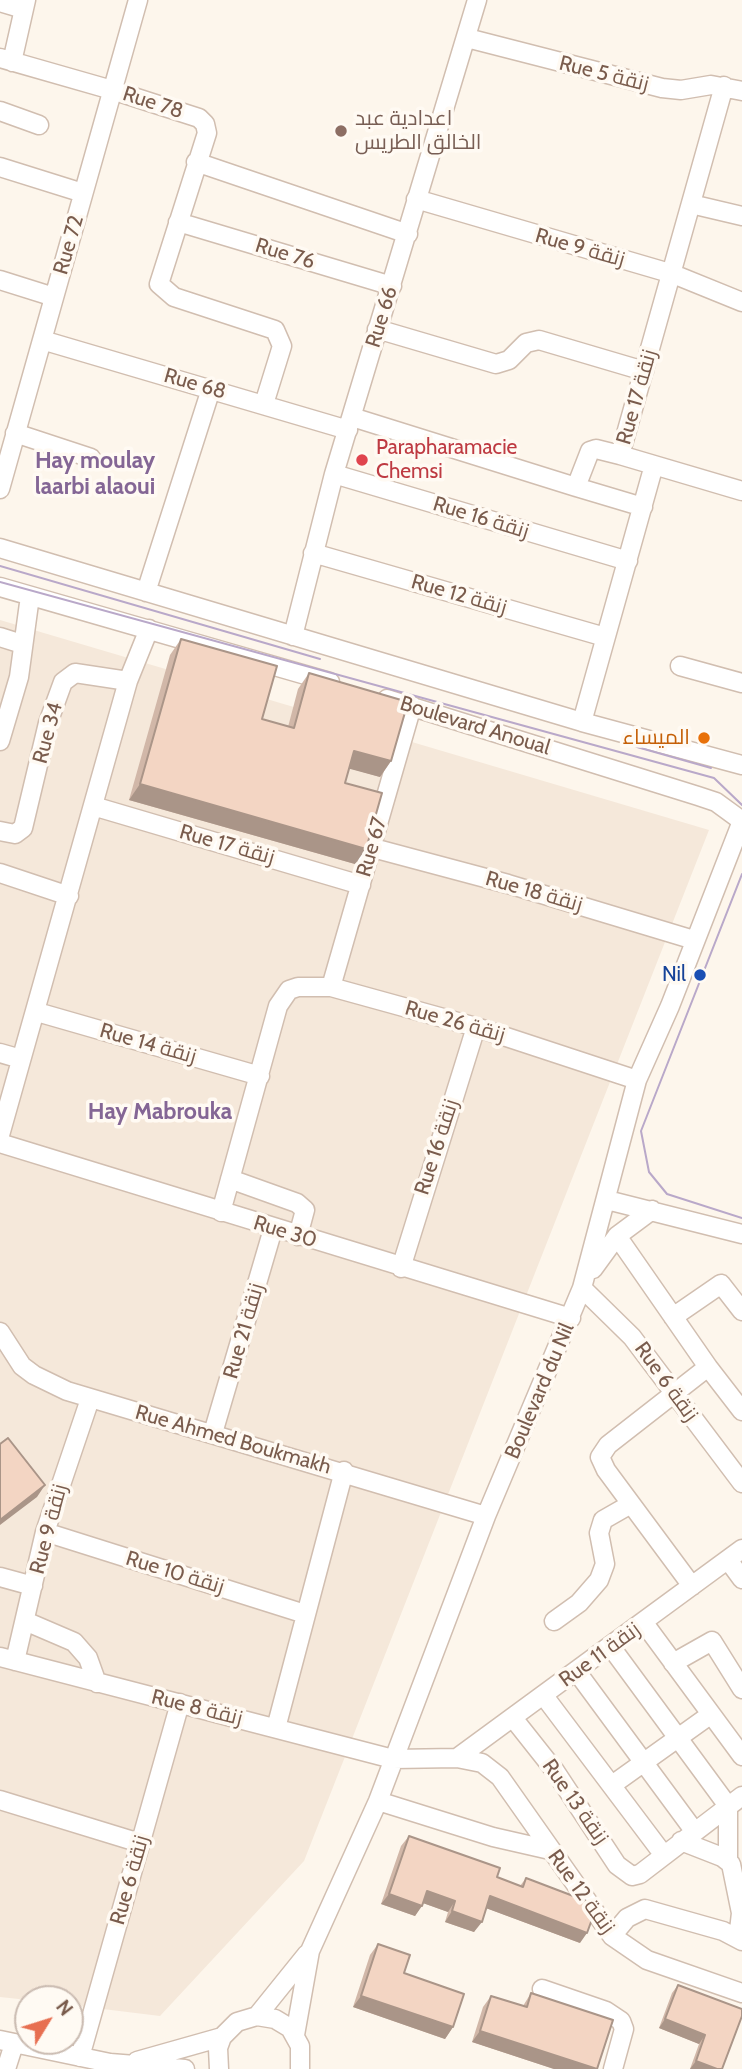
<!DOCTYPE html>
<html>
<head>
<meta charset="utf-8">
<style>
	body { margin:0 }
	#map { position:relative; width:742px; height:2069px; overflow:hidden; background:#fdf6ec; font-family:Cabin,sans-serif }
	canvas { display:block }
	.north { position:absolute; left:14px; top:1985px; width:70px; height:70px; box-sizing:border-box; background:#fffaf3; border:2px solid #cabbb1; border-radius:50%; rotate:52deg; font-size:19px; font-weight:700; line-height:28px; text-align:center; color:#7a5c4d }
	.north::after { content:''; display:block; margin:auto; width:24px; height:32px; background:#e76f51; clip-path:polygon(50% 0,100% 100%,50% 72%,0 100%) }
</style>
</head>
<body>
<div id="map">
<canvas width="742" height="2069"></canvas>
<div class="north">N</div>
</div>
<script>
const c = document.querySelector('canvas').getContext('2d');
c.lineJoin = 'round';
function fill(path, color) { c.fillStyle = color; c.fill(path, 'evenodd'); }
const toPath = rows => new Path2D(rows.map(r => 'M' + r).join(''));
function trace(path, color, width, dash) { c.strokeStyle = color; c.lineWidth = width; c.lineCap = dash ? 'butt' : 'round'; c.setLineDash(dash || []); c.stroke(path); }
function label(font, color, halo, rows, align = 'center') {
  c.font = font + ' Cabin,Cairo,sans-serif'; c.lineWidth = 7; c.setLineDash([]); c.textBaseline = 'middle'; c.strokeStyle = halo; c.fillStyle = color; for (const [text, x, y, turn = 0] of rows) {
    c.save(); c.translate(x, y); c.rotate((+turn || 0) * Math.PI / 180); c.textAlign = isNaN(turn) ? turn : align; if (halo) c.strokeText(text, 0, 0); c.fillText(text, 0, 0); c.restore();
  }
}
fill(toPath([
	[0,620,709,830,304,1861,160,2016,70,2005,70,1999,28,2000,0,1997]
]), '#f5e8da');
const minor = toPath([
	[0,2,23,9],
	[467,38,662,88,681,90,711,85,742,91],
	[0,58,112,90,199,118,205,124,207,133,159,284,174,297,275,330,282,346,264,404],
	[12,62,26,0],
	[0,111,39,125],
	[196,162,408,234],
	[0,167,83,193],
	[416,199,673,274,742,302],
	[691,204,742,216],
	[178,222,392,286],
	[0,280,54,297],
	[377,329,496,364,509,360,526,343,539,340,644,371],
	[42,340,348,430],
	[352,417,576,487,590,451,596,449,620,455,724,86],
	[15,433,91,458],
	[620,455,742,491],
	[334,474,628,561],
	[576,487,643,507],
	[0,489,138,0],
	[0,548,582,722,742,765],
	[313,553,605,637],
	[0,587,330,682],
	[146,592,211,389],
	[293,636,334,474,477,0],
	[0,637,22,644],
	[680,666,742,683],
	[387,699,698,796,716,802,742,821],
	[582,722,654,465],
	[0,741,19,677,30,596],
	[93,806,361,885],
	[0,831,15,834,23,828,48,723,63,682,75,673,128,681],
	[373,848,508,884,694,940],
	[0,873,69,896],
	[331,987,412,706],
	[37,1012,260,1076],
	[0,1053,21,1059],
	[0,1135,128,681,149,629],
	[0,1143,571,1318],
	[230,1179,297,1203,305,1210,298,1236],
	[607,1200,742,1234],
	[221,1212,278,1006,289,990,298,987,331,987,476,1027,637,1080],
	[617,1236,708,1367],
	[401,1268,476,1027],
	[593,1269,617,1236,652,1210],
	[582,1288,632,1337,742,1483],
	[673,1317,721,1284,742,1311],
	[0,1332,22,1366,34,1375,67,1391,486,1516],
	[213,1433,273,1229],
	[45,1532,305,1614],
	[728,1560,742,1579],
	[0,1577,33,1586],
	[692,1586,606,1470,600,1457,608,1445,708,1367,742,1411],
	[25,1621,74,1642,88,1658,97,1683],
	[554,1621,579,1603,599,1580,605,1564,599,1533,603,1520,631,1504],
	[644,1623,742,1756],
	[611,1647,728,1806,728,1861],
	[0,1657,393,1759,457,1758,482,1763,500,1777,612,1936,647,1960,742,1993],
	[15,1661,45,1532,90,1399],
	[673,1663,712,1641,742,1689],
	[577,1672,695,1832],
	[544,1696,663,1854],
	[513,1718,555,1771,617,1865,632,1876,640,1874,742,1796],
	[276,1728,344,1471],
	[457,1758,742,1549],
	[612,1785,710,1715],
	[0,1800,140,1843],
	[378,1801,493,1837,550,1850],
	[681,1841,722,1857,731,1864,741,1913,738,1939],
	[612,1936,627,1918,645,1909,723,1931,742,1941],
	[542,1989,606,2011,621,2021,624,2029,613,2069],
	[257,2016,307,1954],
	[295,2035,310,1951,378,1801,486,1516,582,1288,637,1080,670,1006,742,821],
	[0,2040,110,2063,185,2069],
	[80,2057,180,1703],
	[137,2061,222,2037],
	[6,2069,14,2044],
	[219,2069,218,2048,222,2037,237,2022,257,2016,275,2019,290,2028,300,2046,300,2069]
]);
trace(minor, '#d1beb0', 21);
trace(minor, '#fff', 18);
trace(toPath([
	[0,566,320,659],
	[0,582,714,778,742,805],
	[637,747,711,768],
	[742,874,641,1131,649,1172,667,1194,742,1218]
]), '#b9a8c9', 2);
fill(toPath([
	[181,639,262,719,288,727,298,689,309,673,391,761,380,777,349,768,345,783,355,864,129,800,170,655],
	[409,1836,497,1877,520,1886,526,1878,580,1943,486,1908,474,1932,445,1922,448,1912,423,1903,415,1916,381,1904,401,1846],
	[378,1944,453,2027,445,2039,353,2007,370,1955],
	[678,1985,722,2069,690,2069,699,2044,659,2028,672,1993],
	[531,1993,597,2069,554,2069,472,2042,483,2007,491,1996,523,2006]
]), '#d1b7a8');
fill(toPath([
	[354,751,391,761,380,777,343,767],
	[140,784,366,849,355,864,129,800],
	[45,1485,37,1497,0,1525,0,1520],
	[427,1891,455,1901,448,1912,420,1902],
	[389,1894,422,1906,415,1916,381,1904],
	[490,1896,587,1933,580,1943,483,1907],
	[452,1911,482,1922,474,1932,445,1922],
	[361,1996,453,2027,445,2039,353,2007],
	[665,2019,705,2035,699,2044,659,2028],
	[480,2031,596,2069,554,2069,472,2042],
	[696,2061,717,2069,690,2069]
]), '#aa9588');
const building = toPath([
	[181,639,277,666,262,719,294,728,309,673,408,702,391,761,354,751,345,783,382,793,366,849,140,784,181,639],
	[8,1438,45,1485,0,1520,0,1444,8,1438],
	[409,1836,500,1868,497,1877,523,1887,526,1878,589,1902,595,1911,587,1933,490,1896,482,1922,452,1911,455,1901,427,1891,422,1906,389,1894,409,1836],
	[378,1944,410,1955,404,1973,464,1994,453,2027,361,1996,378,1944],
	[678,1985,742,2009,742,2016,722,2069,717,2069,696,2061,705,2035,665,2019,678,1985],
	[531,1993,613,2020,597,2069,480,2031,491,1996,527,2007,531,1993]
]);
fill(building, '#f3d5c3');
trace(building, '#aa9588', 2);
for (const [x, y, r, color] of [
	[341,131,7,"#8d6e63"],
	[362,460,7,"#e0444e"],
	[704,738,7,"#e8710a"],
	[700,975,7,"#1a4fb4"]
]) { const dot = new Path2D(); dot.arc(x, y, r, 0, 2 * Math.PI); c.fillStyle = color; c.fill(dot); trace(dot, '#fffaf3', 2.5); }
label('21px', '#7a5c4d', '#fffaf3', [
	["Rue 5 زنقة",604,74,14],
	["Rue 78",153,103,18],
	["Rue 72",69,245,-74],
	["Rue 9 زنقة",580,248,16],
	["Rue 76",285,254,17],
	["Rue 66",382,317,-73],
	["Rue 68",195,384,16],
	["Rue 17 زنقة",637,397,-74],
	["Rue 16 زنقة",481,518,17],
	["Rue 12 زنقة",459,595,16],
	["Boulevard Anoual",475,726,17],
	["Rue 34",48,733,-75],
	["Rue 17 زنقة",227,845,16],
	["Rue 67",372,847,-74],
	["Rue 18 زنقة",534,892,16],
	["Rue 26 زنقة",455,1022,16],
	["Rue 14 زنقة",148,1044,16],
	["Rue 16 زنقة",437,1147,-72],
	["Rue 30",285,1232,17],
	["Rue 21 زنقة",244,1331,-74],
	["Rue 6 زنقة",666,1382,54],
	["Boulevard du Nil",540,1391,-67],
	["Rue Ahmed Boukmakh",233,1440,16],
	["Rue 9 زنقة",49,1529,-75],
	["Rue 10 زنقة",175,1573,17],
	["Rue 11 زنقة",600,1655,-36],
	["Rue 8 زنقة",197,1708,14],
	["Rue 13 زنقة",575,1802,55],
	["Rue 6 زنقة",130,1880,-74],
	["Rue 12 زنقة",581,1892,54]
]);
label('21px', '#785e54', '#fffaf3', [
	["اعدادية عبد",355,119],
	["الخالق الطريس",355,143]
], 'left');
label('21px', '#be3a42', '#fffaf3', [
	["Parapharamacie",376,448],
	["Chemsi",376,472]
], 'left');
label('21px', '#c56008', '#fffaf3', [
	["الميساء",690,738]
], 'right');
label('21px', '#164399', '#fffaf3', [
	["Nil",686,975]
], 'right');
label('bold 23px', '#846695', '#fffaf3', [
	["Hay moulay",95,461],
	["laarbi alaoui",95,487],
	["Hay Mabrouka",160,1112]
]);
</script>
</body>
</html>
